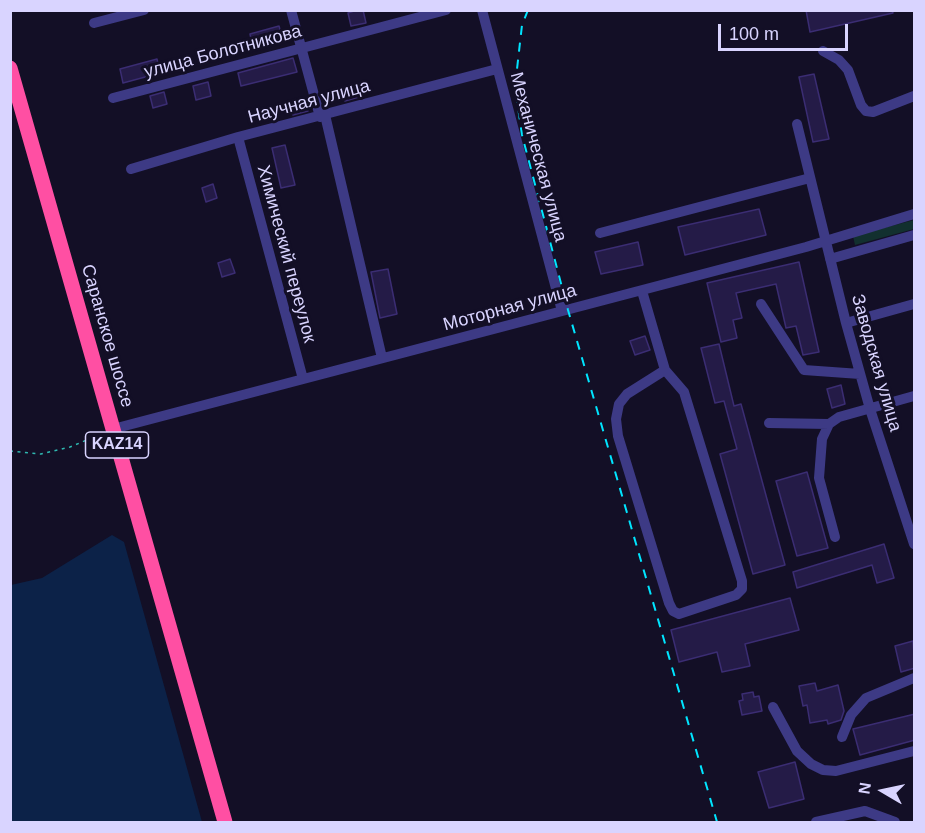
<!DOCTYPE html>
<html>
<head>
<meta charset="utf-8">
<style>
	body { margin:0 }
	#map { position:relative; width:925px; height:833px; overflow:hidden; background:#130f26; font-family:Helvetica,sans-serif }
	canvas { display:block }
	.frame { position:absolute; inset:0; border:12px solid #d9d4ff; pointer-events:none }
	.north { position:absolute; left:853px; top:761px; width:60px; height:60px; -webkit-text-stroke:4px #130f26; paint-order:stroke; rotate:279deg; font-size:16px; font-weight:700; line-height:24px; text-align:center; color:#d9d4ff }
	.north::after { content:''; display:block; margin:auto; width:21px; height:27px; background:#d9d4ff; clip-path:polygon(50% 0,100% 100%,50% 72%,0 100%) }
	.scale { position:absolute; left:718px; top:24px; width:130px; height:27px; box-sizing:border-box; border:3px solid #d9d4ff; border-top:0; padding-left:8px; font-size:18px; line-height:21px; white-space:nowrap; color:#d9d4ff; -webkit-text-stroke:4px #130f26; paint-order:stroke }
</style>
</head>
<body>
<div id="map">
<canvas width="925" height="833"></canvas>
<div class="frame"></div>
<div class="north">N</div>
<div class="scale">100 m</div>
</div>
<script>
const c = document.querySelector('canvas').getContext('2d');
c.lineJoin = 'round';
function fill(path, color) { c.fillStyle = color; c.fill(path, 'evenodd'); }
const toPath = rows => new Path2D(rows.map(r => 'M' + r).join(''));
function trace(path, color, width, dash) { c.strokeStyle = color; c.lineWidth = width; c.lineCap = dash ? 'butt' : 'round'; c.setLineDash(dash || []); c.stroke(path); }
function label(font, color, halo, rows, align = 'center') {
  c.font = font + ' Helvetica,sans-serif'; c.lineWidth = 6; c.setLineDash([]); c.textBaseline = 'middle'; c.strokeStyle = halo; c.fillStyle = color; for (const [text, x, y, turn = 0] of rows) {
    c.save(); c.translate(x, y); c.rotate((+turn || 0) * Math.PI / 180); c.textAlign = isNaN(turn) ? turn : align; if (halo) c.strokeText(text, 0, 0); c.fillText(text, 0, 0); c.restore();
  }
}
fill(toPath([
	[914,220,914,229,855,245,853,236]
]), '#12302f');
fill(toPath([
	[112,535,124,542,202,822,11,822,11,585,42,578]
]), '#0c2248');
const building = toPath([
	[357,10,363,10,366,23,351,26,348,13,357,10],
	[806,10,892,10,893,13,810,32,806,10],
	[279,26,283,40,253,48,250,34,279,26],
	[293,58,297,72,241,86,238,73,293,58],
	[157,59,160,73,123,83,120,69,157,59],
	[814,74,829,139,813,142,799,77,814,74],
	[208,82,211,96,196,100,193,86,208,82],
	[356,85,359,97,345,101,342,88,356,85],
	[164,92,167,104,153,108,150,96,164,92],
	[305,101,308,111,293,115,291,104,305,101],
	[285,145,295,185,281,188,272,148,285,145],
	[213,184,217,198,206,202,202,188,213,184],
	[759,209,766,235,685,255,678,227,759,209],
	[638,242,643,265,601,274,595,252,638,242],
	[230,259,235,273,222,277,218,263,230,259],
	[799,262,819,352,803,355,796,326,786,328,776,284,736,293,742,318,733,320,737,338,721,342,707,283,799,262],
	[388,269,397,314,380,318,371,272,388,269],
	[645,336,650,350,635,355,630,341,645,336],
	[719,344,734,406,741,404,785,565,753,574,720,454,737,449,724,401,715,403,701,348,719,344],
	[841,385,845,404,832,408,827,389,841,385],
	[807,472,828,548,797,556,776,481,807,472],
	[884,544,894,578,877,583,872,565,797,588,793,572,884,544],
	[790,598,799,630,745,644,750,666,722,672,717,652,679,662,671,630,790,598],
	[913,641,915,668,901,672,895,646,913,641],
	[815,683,817,691,838,685,844,711,841,720,828,724,827,720,810,723,807,705,803,706,799,686,815,683],
	[753,692,754,697,759,696,762,711,742,715,739,701,743,700,742,694,753,692],
	[915,714,915,740,860,755,853,729,915,714],
	[795,762,804,799,769,808,758,772,795,762]
]);
fill(building, '#241b47');
trace(building, '#3b2d73', 1.5);
trace(toPath([
	[10,451,41,454,70,447,101,434]
]), '#2fb8b0', 1.5, [3, 4.5]);
trace(toPath([
	[291,10,320,117],
	[482,10,562,311],
	[94,23,144,10],
	[823,51,839,60,848,70,861,105,866,111,873,112,914,96],
	[113,98,446,10],
	[325,115,382,358],
	[797,124,846,323,870,409,914,544],
	[238,137,303,379],
	[131,169,238,137,497,69],
	[600,233,810,178],
	[830,259,914,235],
	[642,291,665,370,684,392,742,581,742,589,736,595,679,614,673,611,669,603,618,436,616,419,619,404,627,394,665,370],
	[761,304,804,370,860,374],
	[846,323,914,304],
	[769,423,829,424],
	[113,429,806,247,914,214],
	[835,537,819,478,822,439,829,424,839,417,914,396],
	[773,707,797,751,811,764,823,770,836,771,914,751],
	[842,737,851,715,866,698,914,678],
	[816,822,865,811,895,822]
]), '#3d3a85', 10);
trace(toPath([
	[10,68,225,822]
]), '#ff4fa3', 15);
trace(toPath([
	[528,10,522,25,517,69,517,100,522,135,568,310,717,822]
]), '#00e5ff', 2, [9, 8]);
for (const [x, y, w] of [
	[117,445,63]
]) { const box = new Path2D(); box.roundRect(x - w / 2, y - 13, w, 26, 4.5); c.fillStyle = '#130f26'; c.fill(box); trace(box, '#d9d4ff', 1.5); }
label('bold 16px', '#d9d4ff', null, [
	["KAZ14",117,445]
]);
label('18px', '#d9d4ff', '#130f26', [
	["улица Болотникова",223,52,-15],
	["Научная улица",309,102,-15],
	["Механическая улица",538,157,75],
	["Химический переулок",286,254,75],
	["Моторная улица",510,308,-15],
	["Саранское шоссе",107,336,74],
	["Заводская улица",876,363,74]
]);
</script>
</body>
</html>
